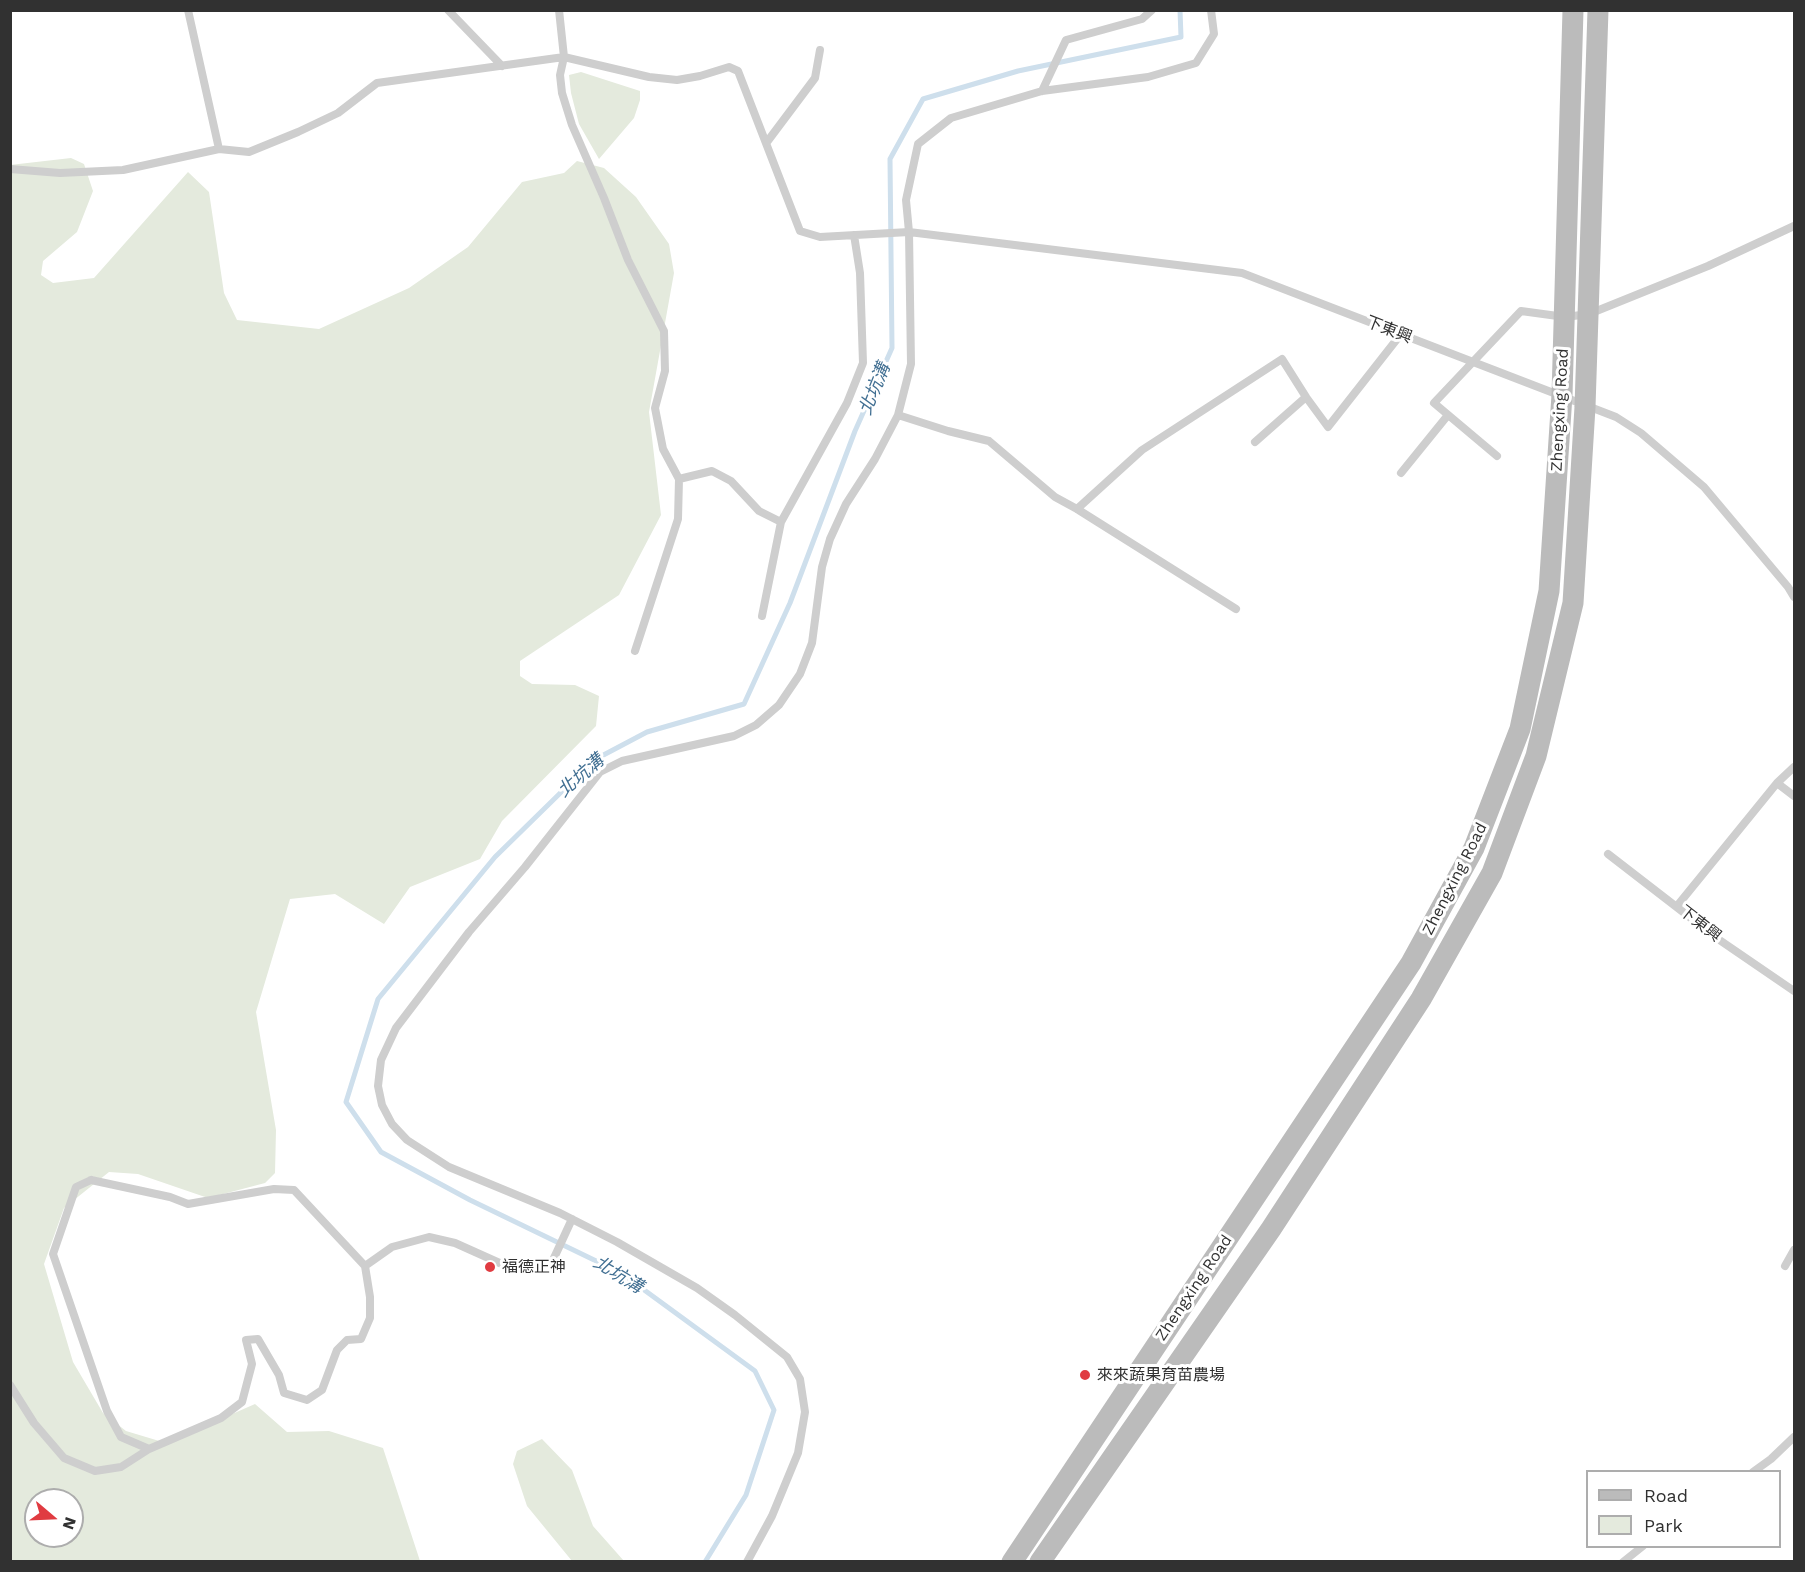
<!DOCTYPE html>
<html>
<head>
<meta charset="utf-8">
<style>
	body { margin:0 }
	#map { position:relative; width:1805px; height:1572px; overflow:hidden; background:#fff; font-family:"Work Sans",sans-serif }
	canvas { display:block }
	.frame { position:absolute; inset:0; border:12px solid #313131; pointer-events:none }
	.legend { position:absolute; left:1586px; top:1470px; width:195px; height:78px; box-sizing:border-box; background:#fff; border:2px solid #adadad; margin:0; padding:8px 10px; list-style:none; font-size:18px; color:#313131 }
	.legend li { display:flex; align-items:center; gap:12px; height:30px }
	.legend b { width:30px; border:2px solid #adadad }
	.north { position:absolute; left:24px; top:1488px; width:60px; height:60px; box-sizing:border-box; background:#fff; border:2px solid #adadad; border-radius:50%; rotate:109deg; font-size:16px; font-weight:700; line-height:24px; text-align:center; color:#313131 }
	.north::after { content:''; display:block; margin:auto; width:21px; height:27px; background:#e03b41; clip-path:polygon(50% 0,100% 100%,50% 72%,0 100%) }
</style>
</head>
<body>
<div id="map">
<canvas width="1805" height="1572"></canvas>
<div class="frame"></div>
<ul class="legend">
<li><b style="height:8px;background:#bbb"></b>Road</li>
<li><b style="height:16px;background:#e4eadd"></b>Park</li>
</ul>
<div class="north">N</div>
</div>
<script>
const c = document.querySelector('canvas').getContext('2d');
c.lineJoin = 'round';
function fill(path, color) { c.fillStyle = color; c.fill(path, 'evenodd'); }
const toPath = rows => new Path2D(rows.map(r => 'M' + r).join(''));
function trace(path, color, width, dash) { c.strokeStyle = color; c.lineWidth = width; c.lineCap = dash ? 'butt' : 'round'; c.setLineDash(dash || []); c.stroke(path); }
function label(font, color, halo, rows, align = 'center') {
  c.font = font + ' "Work Sans","Noto Sans TC",sans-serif'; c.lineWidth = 6; c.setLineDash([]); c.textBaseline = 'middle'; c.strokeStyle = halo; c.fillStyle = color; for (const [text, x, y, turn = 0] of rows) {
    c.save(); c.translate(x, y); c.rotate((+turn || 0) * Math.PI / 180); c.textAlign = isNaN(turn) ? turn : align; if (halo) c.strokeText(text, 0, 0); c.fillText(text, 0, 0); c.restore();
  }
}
fill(toPath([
	[581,72,640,91,640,100,634,118,599,159,579,124,571,93,569,75],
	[71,158,84,164,93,191,77,232,43,261,41,275,53,283,94,278,188,172,209,192,224,293,237,320,319,329,409,288,468,247,522,182,564,173,577,161,604,168,636,197,669,244,674,273,649,412,661,515,619,595,520,661,520,676,532,684,575,685,599,696,596,726,502,821,480,859,410,887,384,924,335,894,290,899,256,1012,276,1130,275,1173,265,1183,208,1198,138,1174,109,1172,64,1208,44,1264,73,1362,103,1413,126,1431,166,1443,255,1404,287,1432,329,1431,383,1448,420,1561,11,1561,10,165],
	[36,1500,72,1500,72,1536,36,1536],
	[542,1439,572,1470,593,1526,624,1561,572,1561,527,1506,513,1464,517,1451]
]), '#e4eadd');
trace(toPath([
	[705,1562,746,1495,774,1410,755,1371,621,1273,470,1200,381,1152,346,1102,378,999,495,857,594,760,647,732,744,704,790,603,855,431,892,348,890,159,923,99,1018,71,1181,37,1180,10]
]), '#cedfec', 5);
trace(toPath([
	[188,10,219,149,249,152,298,132,338,113,377,83,564,57,649,77,677,80,700,76,729,67,738,71,800,231,820,237,909,232,1242,273,1616,417,1641,433,1704,487,1788,587,1794,597],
	[448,10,502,66],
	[559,10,564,57,560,75,562,93,572,125,604,198,628,260,664,331,665,371,655,408,663,449,679,479,678,519,635,651],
	[1042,91,1066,40,1142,19,1152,10],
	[767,142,815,78,820,50],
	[10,169,60,173,123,170,219,149],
	[898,415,948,431,989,441,1055,497,1077,509,1236,609],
	[1255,442,1306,397,1328,427,1401,334],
	[1497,456,1434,403,1521,311,1565,317,1589,314,1708,266,1794,226],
	[1401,473,1448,415],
	[679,479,712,471,731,481,759,511,781,522],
	[1077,509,1142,450,1282,359,1306,397],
	[762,616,781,522,847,403,863,363,860,273,854,235],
	[1794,767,1777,783,1794,796],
	[1608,854,1718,939,1794,991],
	[1677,906,1777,783],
	[91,1180,170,1197,188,1204,274,1189,294,1190,365,1266,370,1297,370,1318,361,1339,347,1340,337,1350,322,1390,307,1400,284,1393,279,1375,258,1339,246,1340,252,1364,242,1402,221,1418,149,1449,121,1437,107,1411,53,1254,76,1187,91,1180],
	[365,1266,392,1247,429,1237,455,1243,513,1269,548,1271,572,1219],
	[1785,1266,1794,1250],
	[10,1385,34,1423,64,1458,95,1471,121,1467,149,1449],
	[1753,1472,1771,1459,1794,1437],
	[747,1562,772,1516,798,1453,805,1412,800,1379,787,1357,735,1315,697,1288,617,1242,560,1213,449,1167,407,1140,392,1124,382,1105,378,1086,381,1060,396,1028,469,932,525,867,600,772,622,761,734,736,756,725,779,705,800,674,812,643,822,567,830,539,846,504,875,459,898,415,911,364,909,232,906,200,918,144,951,118,1042,91,1148,77,1196,63,1214,34,1211,10],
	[1623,1562,1643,1546]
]), '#cecece', 8);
trace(toPath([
	[1012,1562,1411,963,1474,848,1520,729,1549,591,1562,395,1573,10],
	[1040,1562,1271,1229,1421,999,1492,873,1536,756,1573,603,1585,407,1598,10]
]), '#bbb', 21);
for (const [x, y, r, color] of [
	[490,1267,6,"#e03b41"],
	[1085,1375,6,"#e03b41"]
]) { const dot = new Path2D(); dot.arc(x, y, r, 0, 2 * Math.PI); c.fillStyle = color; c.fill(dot); trace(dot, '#fff', 2); }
label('16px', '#313131', '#fff', [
	["下東興",1389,330,21],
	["Zhengxing Road",1560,410,-87],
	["Zhengxing Road",1455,879,-63],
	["下東興",1700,924,38],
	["Zhengxing Road",1194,1288,-56]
]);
label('16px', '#313131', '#fff', [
	["福德正神",502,1267],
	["來來蔬果育苗農場",1097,1375]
], 'left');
label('italic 18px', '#416f92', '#fff', [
	["北坑溝",875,389,-68],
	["北坑溝",581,776,-41],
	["北坑溝",618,1275,31]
]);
</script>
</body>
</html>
